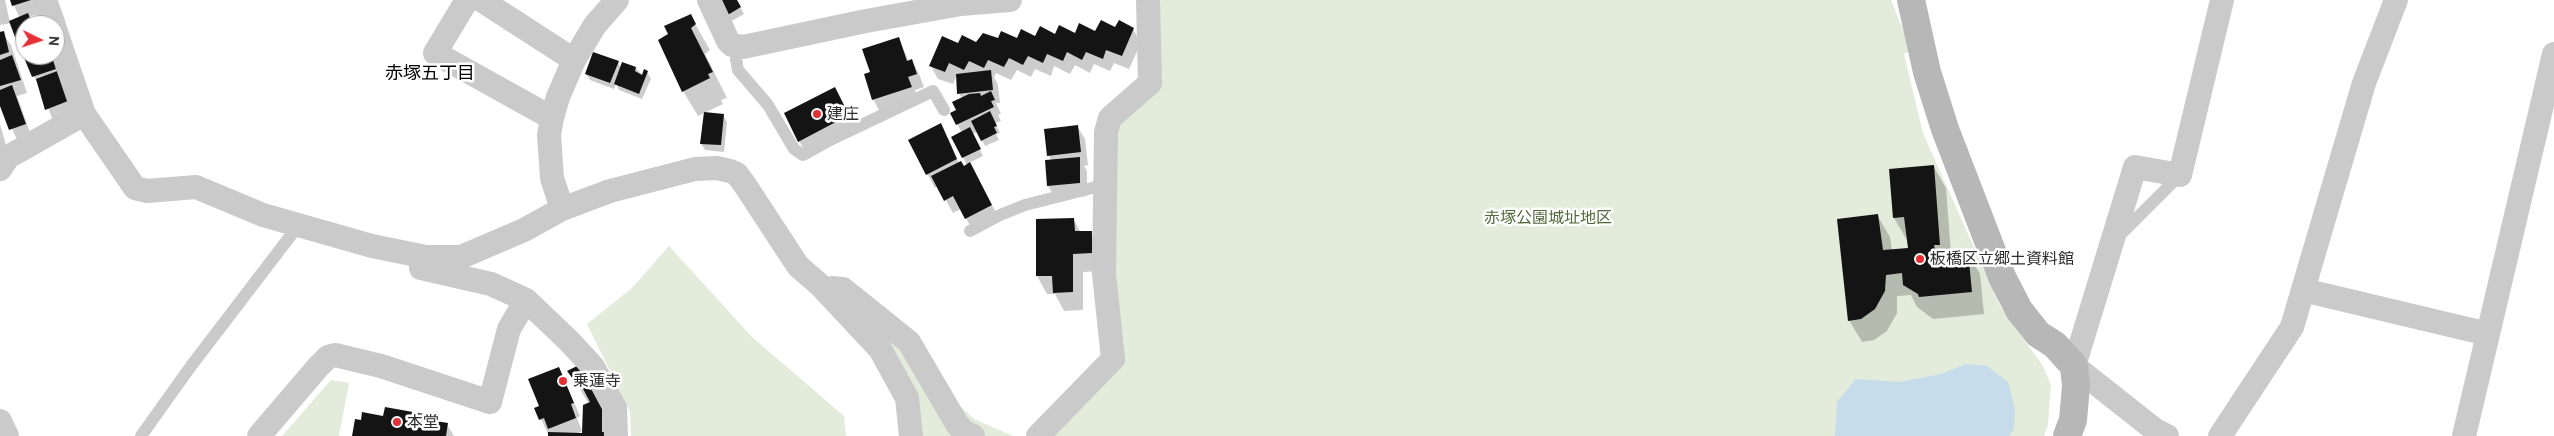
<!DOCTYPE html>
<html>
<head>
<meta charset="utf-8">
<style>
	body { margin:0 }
	#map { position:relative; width:2554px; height:436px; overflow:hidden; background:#fff; font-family:Cabin,sans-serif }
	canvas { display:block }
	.north { position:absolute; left:15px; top:15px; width:50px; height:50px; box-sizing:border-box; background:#fff; border:1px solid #ababab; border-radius:50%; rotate:94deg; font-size:14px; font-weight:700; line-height:20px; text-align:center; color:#2d2d2d }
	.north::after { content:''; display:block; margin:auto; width:18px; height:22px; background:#e62e35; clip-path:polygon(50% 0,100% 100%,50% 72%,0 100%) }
</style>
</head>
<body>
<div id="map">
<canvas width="2554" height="436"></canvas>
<div class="north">N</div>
</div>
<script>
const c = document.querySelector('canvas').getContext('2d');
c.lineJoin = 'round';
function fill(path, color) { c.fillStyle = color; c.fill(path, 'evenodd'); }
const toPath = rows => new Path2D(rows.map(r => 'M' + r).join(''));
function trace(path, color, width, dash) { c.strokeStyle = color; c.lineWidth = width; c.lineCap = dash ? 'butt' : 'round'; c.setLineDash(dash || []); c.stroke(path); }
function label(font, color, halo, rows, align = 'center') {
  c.font = font + ' Cabin,"Noto Sans JP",sans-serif'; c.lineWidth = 5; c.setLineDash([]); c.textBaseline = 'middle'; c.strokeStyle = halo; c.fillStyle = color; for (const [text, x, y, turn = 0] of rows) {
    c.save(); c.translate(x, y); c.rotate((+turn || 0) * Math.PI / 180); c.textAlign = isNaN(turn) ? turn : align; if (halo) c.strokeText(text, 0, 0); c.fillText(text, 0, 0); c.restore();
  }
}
fill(toPath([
	[1155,0,1891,0,1911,50,1904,54,1923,133,2001,308,2043,366,2051,385,2048,425,2044,436,1046,436,1123,360,1115,262,1117,124,1139,108],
	[669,246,752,337,844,416,846,436,631,436,630,412,587,324,632,288],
	[863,303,951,398,974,419,1013,436,910,436],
	[331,380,349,383,339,436,282,436]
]), '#e3ebdb');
fill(toPath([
	[1966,364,1987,366,2008,382,2015,409,2014,429,2009,436,1835,436,1837,402,1856,379,1900,382,1941,374]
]), '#c6dceb');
fill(toPath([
	[0,0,5,0,10,23,20,18,11,0,41,0,45,12,28,17,25,25,25,55,53,55,75,115,54,122,11,23,0,25],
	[717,0,736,0,744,14,730,22],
	[690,15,710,50,705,54,727,98,721,100,723,104,698,116,683,91,669,34],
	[1116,29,1133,29,1141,43,1129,69,1114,63,1110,71,1094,64,1090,73,1075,65,1070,74,1054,66,1051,76,1035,69,1031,77,1017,70,1011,80,996,73,994,77,998,85,1000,103,996,103,1001,114,998,115,1001,121,995,123,1000,133,996,134,999,140,985,146,978,132,972,134,983,156,969,163,999,218,973,231,961,209,953,213,938,186,935,188,909,140,948,138,959,163,963,167,967,165,953,138,962,133,952,114,958,111,962,99,959,93,957,75,953,84,938,79,931,66,958,45,1076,35],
	[0,30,11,45,27,93,17,96,32,138,18,142,0,102],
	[899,39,909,62,912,61,919,74,924,87,915,90,918,101,880,112,873,99,871,73],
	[618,62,621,68,636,68,643,76,647,72,651,79,642,99,619,90,616,84,614,89,590,80,586,74],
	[842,102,856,129,807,154,799,141],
	[723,115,727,122,724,152,705,150,701,143,703,123],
	[0,124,9,156,0,168],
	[1077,126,1085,139,1088,165,1084,166,1087,171,1087,196,1056,199,1048,186,1052,161,1049,156],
	[1934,167,1946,188,1951,254,1967,252,1980,274,1984,314,1933,319,1917,307,1911,295,1897,296,1897,313,1887,331,1874,340,1862,342,1849,320,1877,215,1890,237,1892,250,1909,249,1907,240,1894,218,1890,170],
	[1037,220,1074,220,1081,233,1091,233,1102,251,1102,271,1083,272,1083,310,1064,311,1055,294,1047,294,1037,276],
	[577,367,598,400,614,431,614,436,549,436,536,409,541,407,530,380,559,368,580,416,577,418,582,431,576,434,583,434,584,406,589,404,569,372],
	[423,415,426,421,447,425,454,436,354,436,384,417]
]), '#0003');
fill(toPath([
	[10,0,31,0,12,6],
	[716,0,737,0,741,7,726,16],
	[28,13,30,18,44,13,47,25,25,25,25,43,18,45,9,21],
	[691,14,696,24,691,28,713,72,708,74,710,78,682,92,658,40,668,34,664,26],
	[1101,20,1115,27,1119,20,1134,28,1122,56,1106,50,1103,59,1086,52,1082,60,1067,52,1063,61,1047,54,1043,63,1028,56,1023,65,1009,58,1004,67,988,60,984,68,969,61,964,70,949,63,945,72,929,66,942,36,958,43,962,35,976,42,983,33,998,38,1001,31,1017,38,1021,29,1035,36,1040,26,1055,34,1059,25,1075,33,1079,23,1095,31],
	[4,31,9,52,0,55,0,32],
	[899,37,907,61,912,59,917,74,908,77,912,87,872,100,864,74,870,72,862,49],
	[25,47,25,55,52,55,56,69,32,77,20,48],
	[593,52,619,61,610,83,585,74],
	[12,55,21,80,0,86,0,60],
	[622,62,636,67,635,71,642,75,644,69,648,71,639,94,614,84],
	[60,70,68,101,45,110,36,79],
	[991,70,993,90,957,94,956,74],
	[12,85,26,124,9,130,0,106,0,90],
	[835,87,849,115,798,142,784,113],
	[991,91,995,100,991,101,994,107,956,125,950,113,956,110,952,102,969,94,980,93,981,96],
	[990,111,997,126,994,127,997,133,981,141,971,121],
	[704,112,724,114,721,145,700,144],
	[941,123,957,159,926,175,908,140],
	[1078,125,1081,152,1047,156,1044,129],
	[970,127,981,149,962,158,951,137],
	[1080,157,1080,183,1047,186,1045,160],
	[961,161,964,166,970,162,992,205,965,219,953,196,944,201,931,176],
	[1934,165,1940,245,1934,245,1936,254,1968,251,1972,292,1919,297,1918,294,1903,285,1902,273,1886,275,1885,291,1875,309,1861,319,1848,321,1837,219,1878,214,1883,250,1908,248,1904,217,1893,218,1889,169],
	[1074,218,1075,231,1092,231,1092,253,1073,254,1073,292,1053,293,1052,276,1036,276,1036,219],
	[577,366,582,374,573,379,567,371],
	[559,367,574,403,571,404,576,418,548,429,544,418,539,420,534,408,539,406,528,379],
	[586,377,602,408,602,432,605,432,605,436,548,436,548,432,582,433,583,405,590,402,581,385,578,387,575,383],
	[385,407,424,414,423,419,448,423,446,436,352,436,355,419,361,420,362,412,383,416]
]), '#141414');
trace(toPath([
	[739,46,736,59,738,70,768,105,794,149,803,155,830,140,933,91,944,110],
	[970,231,1000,215,1025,205,1104,185],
	[2118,237,2180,175],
	[141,436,191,366,298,226]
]), '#cacaca', 12);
trace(toPath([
	[45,0,54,25],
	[467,0,435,53,552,118],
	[481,0,574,60],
	[709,0,728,41,732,45,743,47,866,21,961,4,1010,0],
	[55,29,84,114,135,188,147,191,196,187,263,215,372,246,426,257,461,257,524,230,562,209,610,191,695,169,717,168,730,171,737,174,745,185,798,266,821,286,880,349,907,398,911,436],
	[0,169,8,157,84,114],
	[562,209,552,178,549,135,552,118,558,97,574,60,595,25,617,0],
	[421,268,491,284,526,300,569,341,593,367,615,408,616,436],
	[832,288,843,289,909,342,957,424,964,432,973,436],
	[2303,290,2488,334],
	[0,421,7,436],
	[259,436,318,367,328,357,335,355,381,366,490,402,509,329,526,300],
	[1038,436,1113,359,1104,274,1106,132,1110,118,1150,83,1148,0],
	[2167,436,2155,430,2074,366,2135,167,2180,175,2222,0],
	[2220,436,2292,327,2364,83,2396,0],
	[2464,436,2554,54]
]), '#cacaca', 24);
trace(toPath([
	[1911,0,1927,72,1945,129,2002,277,2019,310,2038,334,2055,345,2074,366,2076,386,2073,420,2067,436]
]), '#b7b7b7', 28);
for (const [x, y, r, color] of [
	[817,114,5,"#e62e35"],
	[1920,259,5,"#e62e35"],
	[563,381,5,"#e62e35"],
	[397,422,5,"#e62e35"]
]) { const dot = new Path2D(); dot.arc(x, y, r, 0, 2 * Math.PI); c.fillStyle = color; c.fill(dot); trace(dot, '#fff', 2); }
label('16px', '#2d2d2d', '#fff', [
	["建庄",827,114],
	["板橋区立郷土資料館",1930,259],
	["乗蓮寺",573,381],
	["本堂",407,422]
], 'left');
label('16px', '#4f693b', '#fff', [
	["赤塚公園城址地区",1548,218]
]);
label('18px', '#000', '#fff', [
	["赤塚五丁目",430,74]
]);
</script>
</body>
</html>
